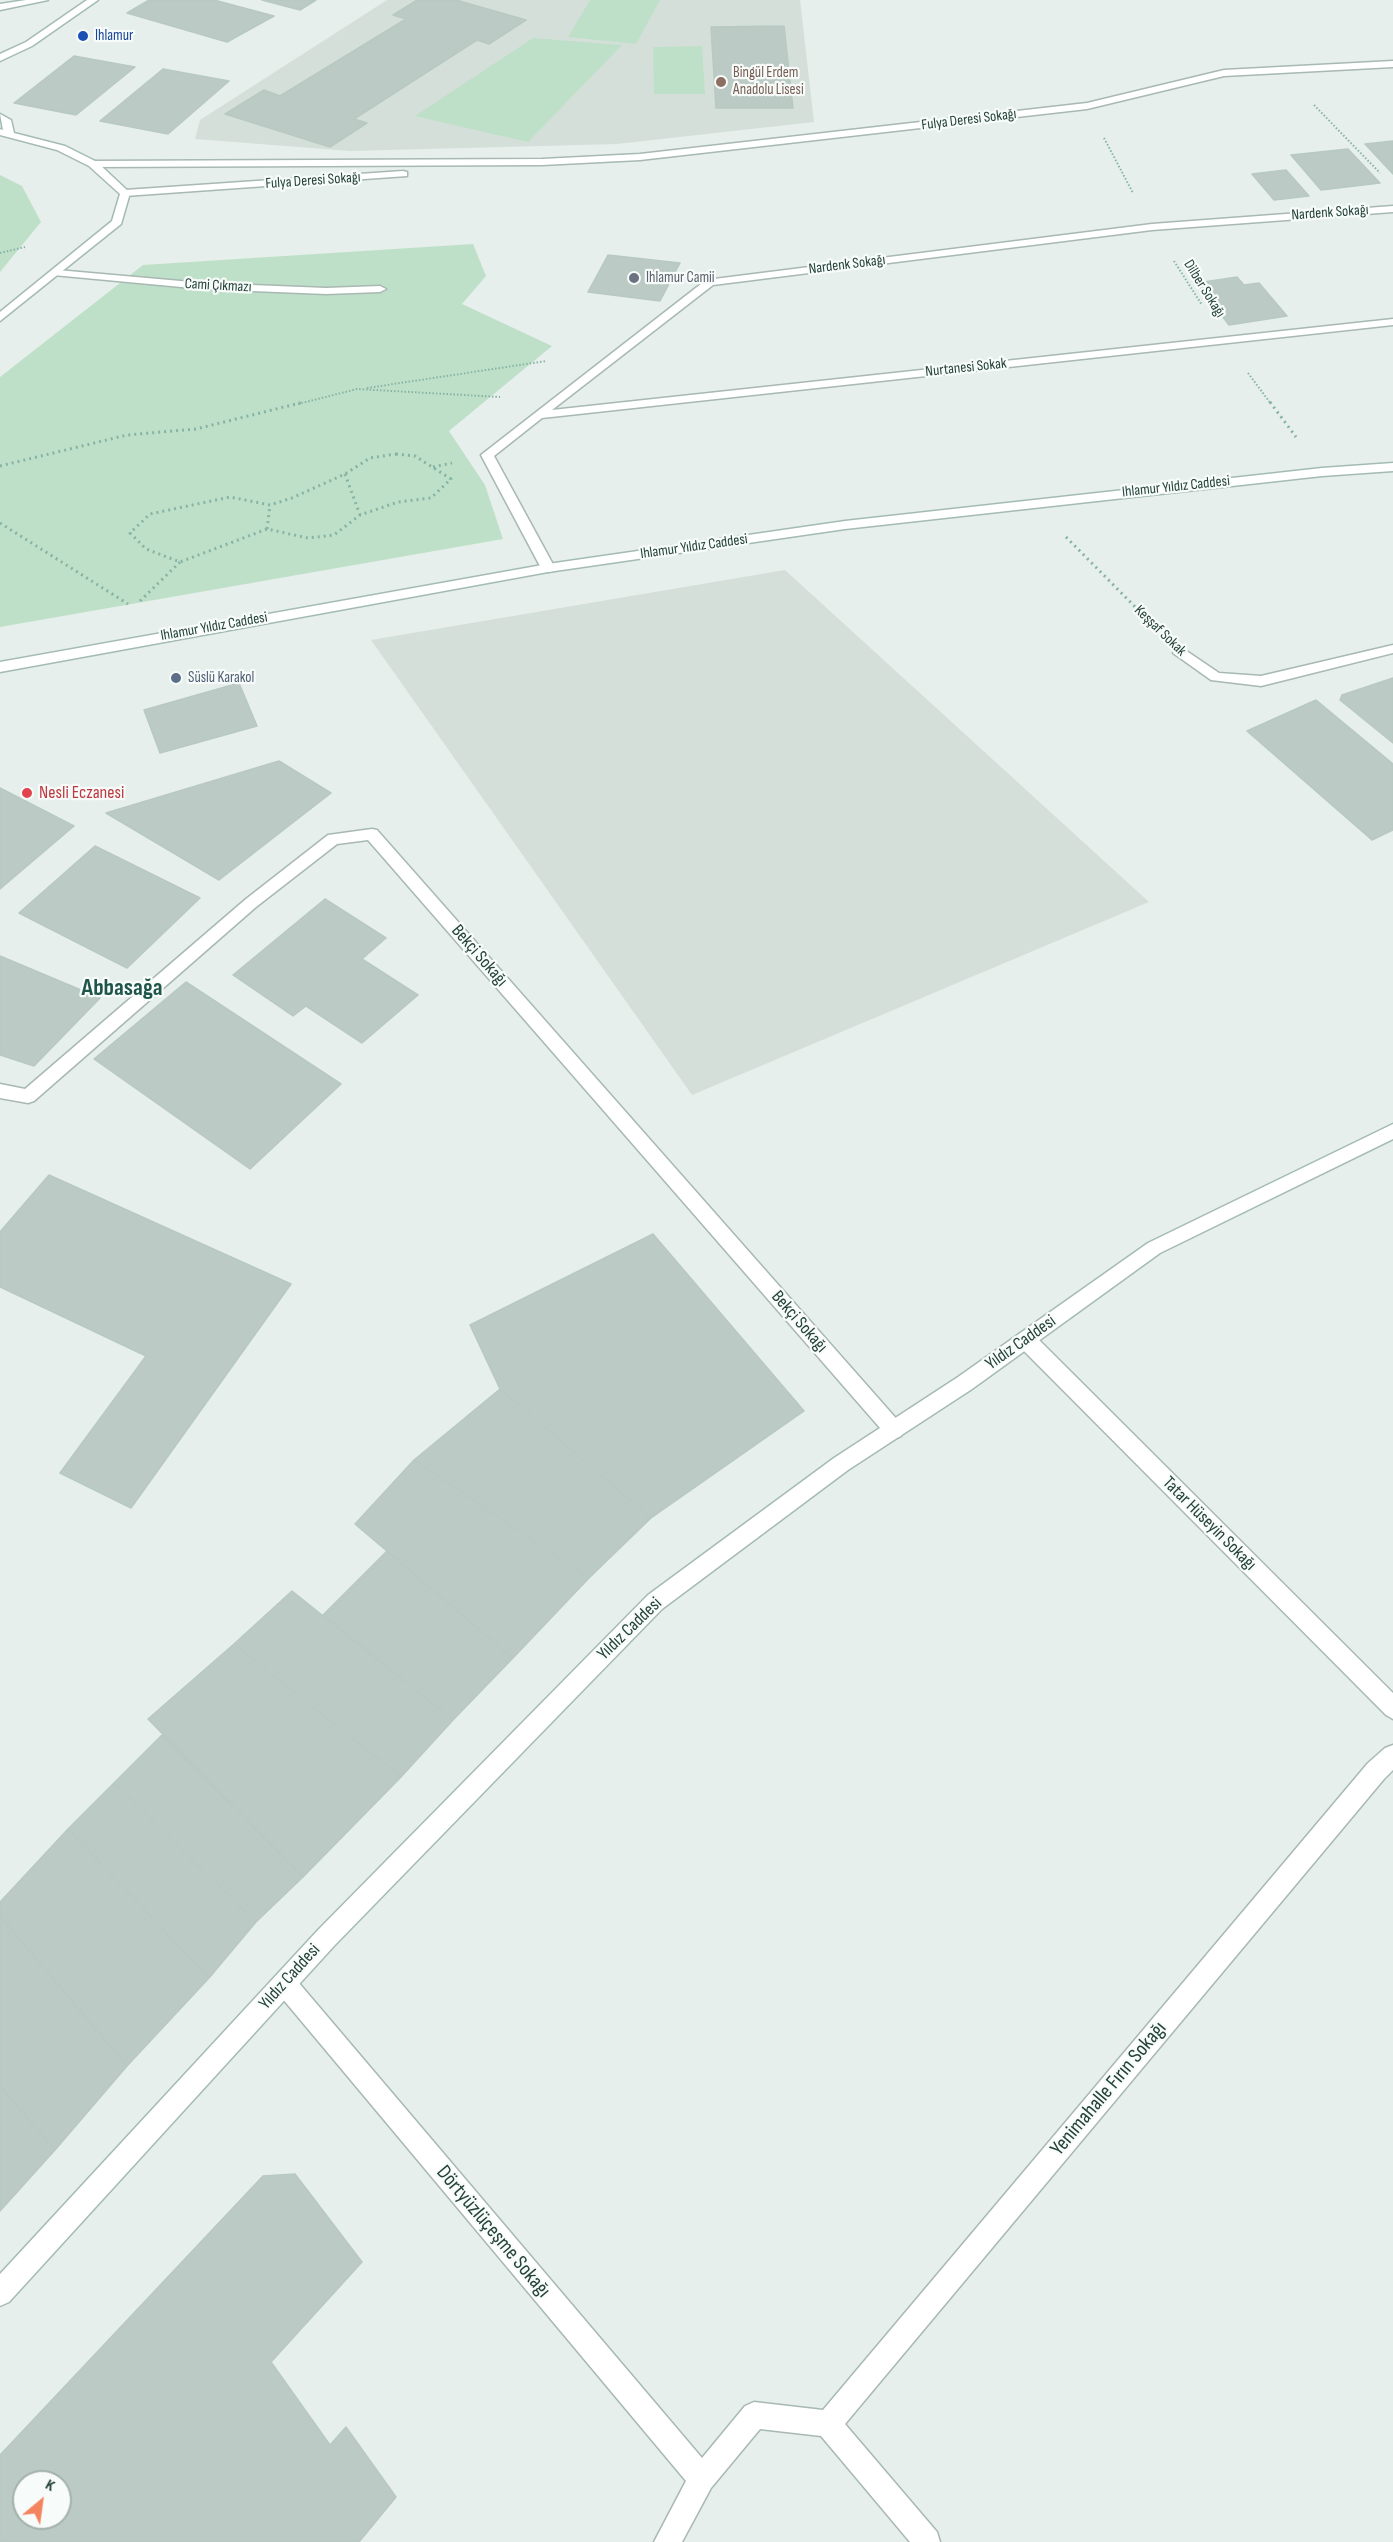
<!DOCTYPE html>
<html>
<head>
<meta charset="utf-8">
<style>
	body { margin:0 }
	#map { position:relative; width:1393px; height:2542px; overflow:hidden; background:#e6efeb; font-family:"Sofia Sans Condensed",sans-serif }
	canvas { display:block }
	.north { position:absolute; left:12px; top:2470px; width:60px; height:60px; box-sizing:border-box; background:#f7fbf9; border:2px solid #a3b1ad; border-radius:50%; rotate:29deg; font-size:16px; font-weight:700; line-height:24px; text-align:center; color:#24423a }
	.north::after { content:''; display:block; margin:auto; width:21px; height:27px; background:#f4845f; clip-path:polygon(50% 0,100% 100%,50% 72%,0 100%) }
</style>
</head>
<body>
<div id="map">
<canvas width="1393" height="2542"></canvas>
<div class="north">K</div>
</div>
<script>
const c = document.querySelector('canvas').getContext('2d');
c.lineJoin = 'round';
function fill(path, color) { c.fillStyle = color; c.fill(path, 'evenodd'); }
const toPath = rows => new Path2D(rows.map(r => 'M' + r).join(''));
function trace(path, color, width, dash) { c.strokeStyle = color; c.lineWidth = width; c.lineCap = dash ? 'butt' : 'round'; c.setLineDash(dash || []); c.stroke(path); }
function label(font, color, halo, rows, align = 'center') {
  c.font = font + ' "Sofia Sans Condensed",sans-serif'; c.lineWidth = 4.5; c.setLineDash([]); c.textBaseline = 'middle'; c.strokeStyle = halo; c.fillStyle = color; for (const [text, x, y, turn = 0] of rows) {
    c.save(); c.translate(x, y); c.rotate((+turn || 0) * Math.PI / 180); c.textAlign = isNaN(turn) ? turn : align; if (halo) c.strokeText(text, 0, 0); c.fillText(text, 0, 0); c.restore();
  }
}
fill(toPath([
	[387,0,800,0,814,122,617,144,350,151,195,139,200,120],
	[785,570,1149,902,692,1095,371,640]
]), '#d4dfda');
fill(toPath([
	[590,0,660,0,636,44,568,37],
	[533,38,622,45,528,142,415,116],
	[702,46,705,94,654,94,653,47],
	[0,175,22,186,41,222,0,272],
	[473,244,486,276,462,304,552,346,449,431,485,485,503,539,0,627,0,377,143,265]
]), '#bfe0c8');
const building = toPath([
	[149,0,214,0,274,16,227,42,127,13,149,0],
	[262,0,316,0,300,10,262,0],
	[417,0,456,0,526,20,489,44,477,40,354,119,367,123,330,147,225,114,264,90,280,96,406,19,393,15,417,0],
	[784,26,793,108,716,108,711,27,784,26],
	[74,56,135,67,76,115,14,103,74,56],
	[163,69,229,81,168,134,100,121,163,69],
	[1393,141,1393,174,1365,144,1393,141],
	[1348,149,1380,183,1321,190,1291,155,1348,149],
	[1286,170,1309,196,1274,200,1252,174,1286,170],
	[608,255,680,263,660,301,588,292,608,255],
	[1237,277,1244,285,1259,283,1287,316,1229,325,1197,283,1237,277],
	[1393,678,1393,743,1340,700,1342,695,1393,678],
	[239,683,257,726,160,753,144,710,239,683],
	[1316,700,1393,764,1393,830,1372,840,1247,731,1316,700],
	[279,761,331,793,219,880,106,813,279,761],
	[0,788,74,826,0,889,0,788],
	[95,846,200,898,127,968,19,913,95,846],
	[325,899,386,938,362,959,418,995,362,1043,306,1006,293,1016,233,975,325,899],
	[0,956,100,998,34,1066,0,1055,0,956],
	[186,982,341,1084,250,1169,94,1059,186,982],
	[49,1175,291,1284,131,1508,60,1473,146,1356,0,1287,0,1232,49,1175],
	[653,1234,804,1411,651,1518,500,1389,470,1325,653,1234],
	[500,1389,651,1518,589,1578,414,1460,500,1389],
	[414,1460,589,1578,513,1658,355,1524,414,1460],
	[387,1551,513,1658,453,1720,323,1615,387,1551],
	[292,1591,453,1720,401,1777,234,1644,292,1591],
	[234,1644,401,1777,303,1877,148,1719,234,1644],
	[162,1735,303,1877,256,1922,114,1783,162,1735],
	[114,1783,256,1922,209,1978,68,1829,114,1783],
	[68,1829,209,1978,127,2066,0,1916,0,1902,68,1829],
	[0,1916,127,2066,55,2150,0,2086,0,1916],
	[0,2086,55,2150,0,2211,0,2086],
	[295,2174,362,2262,271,2362,330,2445,346,2427,396,2497,359,2542,0,2542,0,2455,263,2176,295,2174],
	[24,2482,60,2482,60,2518,24,2518,24,2482]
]);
fill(building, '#bbcac4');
trace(building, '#b8c9c2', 1.5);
const street = toPath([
	[1393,61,1393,67,1224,76,1087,109,640,160,542,165,93,167,88,164,93,161,542,159,640,154,1087,103,1224,70,1393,61],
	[403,171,407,172,407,176,125,196,120,193,125,190,403,171],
	[1393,206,1393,212,1152,230,713,285,552,410,1393,319,1393,325,542,418,494,456,555,568,553,571,548,572,541,568,481,455,706,280,1152,224,1393,206],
	[57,270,203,283,326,288,380,286,386,289,380,292,326,294,203,289,53,275,53,271,57,270],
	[1393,645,1393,653,1261,686,1211,680,1173,653,1175,650,1185,650,1219,673,1261,676,1393,645],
	[372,829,377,830,901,1424,904,1430,901,1436,894,1439,887,1436,368,840,337,844,256,907,34,1101,28,1103,0,1098,0,1084,25,1089,246,899,328,835,372,829],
	[1026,1332,1033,1334,1393,1693,1393,1719,1386,1715,1019,1346,1017,1340,1019,1334,1026,1332],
	[1393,1745,1393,1770,1384,1779,845,2424,937,2532,940,2542,910,2542,821,2436,760,2429,711,2488,682,2542,654,2542,686,2481,277,1992,273,1984,277,1976,285,1972,293,1976,702,2458,745,2406,754,2402,823,2410,1368,1763,1385,1748,1393,1745]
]);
const secondary = toPath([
	[26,0,48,0,0,10,0,4,26,0],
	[87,0,98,0,32,46,0,61,0,54,26,42,87,0],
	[0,114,11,120,14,133,65,146,97,162,130,193,121,224,0,321,0,312,112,221,120,194,89,166,57,150,0,135,0,129,3,130,0,114],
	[1393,463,1393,471,1322,476,845,529,548,572,0,672,0,662,548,564,845,521,1322,468,1393,463],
	[1393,1124,1393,1139,1160,1253,972,1389,848,1470,662,1609,334,1946,9,2302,0,2306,0,2274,318,1930,648,1595,834,1458,958,1377,1148,1243,1393,1124]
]);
trace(street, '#a8b8b2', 3);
trace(secondary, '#a4bbb3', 3);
trace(toPath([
	[1314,105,1380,173],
	[1104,138,1133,193],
	[0,253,25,247],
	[1174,261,1202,305],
	[1248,373,1271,404],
	[367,388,546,361],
	[298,404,357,389,500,397]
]), '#86b3a5', 2, [1.5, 2]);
trace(toPath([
	[1270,402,1296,437],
	[396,454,415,456,451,479,431,498,398,502,360,515,334,535,308,538,267,529,180,562,146,549,130,533,150,514,230,497,270,505,292,498,345,474,370,458,396,454],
	[0,466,127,435,196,429,304,402],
	[433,467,452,463],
	[345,474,360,515],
	[0,523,128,604],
	[267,529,270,505],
	[1066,537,1156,628],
	[140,601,180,562]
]), '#86b3a5', 3, [2, 4]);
fill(street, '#fff');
fill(secondary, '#fff');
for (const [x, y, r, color] of [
	[83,36,6,"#1a4fb4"],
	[721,82,6,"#8d6e63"],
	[634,278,6,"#6b7280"],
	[176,678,6,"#5c6f8a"],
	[27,793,6,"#e0444e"]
]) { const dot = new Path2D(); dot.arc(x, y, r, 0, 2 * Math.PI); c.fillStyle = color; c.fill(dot); trace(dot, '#f7fbf9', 2); }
label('15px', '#164399', '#f7fbf9', [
	["Ihlamur",95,36]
], 'left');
label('15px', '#785e54', '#f7fbf9', [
	["Bingül Erdem",733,73],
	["Anadolu Lisesi",733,90]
], 'left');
label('15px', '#24423a', '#f7fbf9', [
	["Fulya Deresi Sokağı",969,120,-7],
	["Fulya Deresi Sokağı",313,181,-4],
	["Nardenk Sokağı",1330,213,-4],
	["Nardenk Sokağı",847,265,-7],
	["Cami Çıkmazı",218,286,3],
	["Dilber Sokağı",1204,289,58],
	["Nurtanesi Sokak",966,368,-6],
	["Ihlamur Yıldız Caddesi",1176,487,-6],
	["Ihlamur Yıldız Caddesi",694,547,-8],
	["Ihlamur Yıldız Caddesi",214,627,-10],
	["Keşşaf Sokak",1160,631,44]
]);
label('15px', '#5b616d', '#f7fbf9', [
	["Ihlamur Camii",646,278]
], 'left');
label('15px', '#4e5e75', '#f7fbf9', [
	["Süslü Karakol",188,678]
], 'left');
label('18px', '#be3a42', '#f7fbf9', [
	["Nesli Eczanesi",39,793]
], 'left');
label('18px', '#24423a', '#f7fbf9', [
	["Bekçi Sokağı",479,956,49],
	["Bekçi Sokağı",799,1322,49],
	["Yıldız Caddesi",1021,1343,-35],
	["Tatar Hüseyin Sokağı",1209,1524,45],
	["Yıldız Caddesi",630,1629,-44],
	["Yıldız Caddesi",290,1977,-48]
]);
label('21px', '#24423a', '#f7fbf9', [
	["Yenimahalle Fırın Sokağı",1109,2089,-50],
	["Dörtyüzlüçeşme Sokağı",493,2232,50]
]);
label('bold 24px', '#1f5548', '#f7fbf9', [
	["Abbasağa",122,989]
]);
</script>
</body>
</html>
